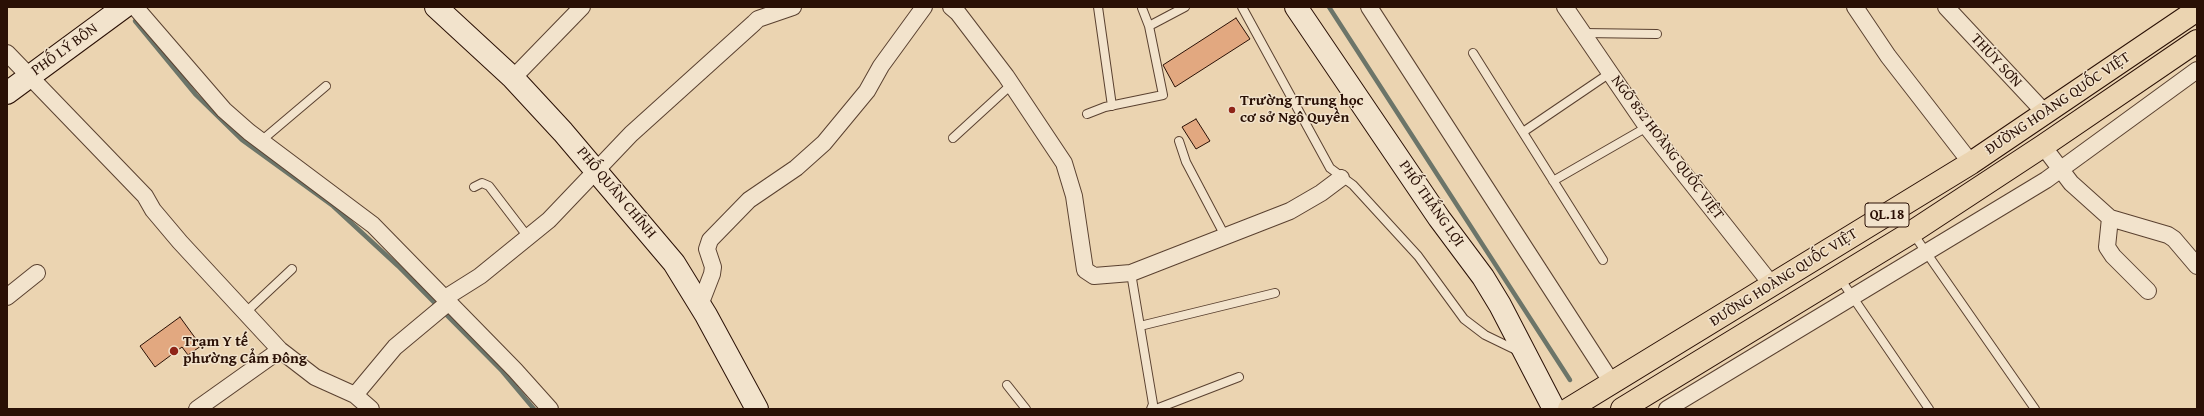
<!DOCTYPE html>
<html>
<head>
<meta charset="utf-8">
<style>
	body { margin:0 }
	#map { position:relative; width:2204px; height:416px; overflow:hidden; background:#ebd4b1; font-family:"Gentium Book Plus",serif }
	canvas { display:block }
	.frame { position:absolute; inset:0; border:8px solid #2a1005; pointer-events:none }
</style>
</head>
<body>
<div id="map">
<canvas width="2204" height="416"></canvas>
<div class="frame"></div>
</div>
<script>
const c = document.querySelector('canvas').getContext('2d');
c.lineJoin = 'round';
const toPath = rows => new Path2D(rows.map(r => 'M' + r).join(''));
function trace(path, color, width, dash) { c.strokeStyle = color; c.lineWidth = width; c.lineCap = dash ? 'butt' : 'round'; c.setLineDash(dash || []); c.stroke(path); }
function fill(path, color) { c.fillStyle = color; c.fill(path, 'evenodd'); }
function label(font, color, halo, rows, align = 'center') {
  c.font = font + ' "Gentium Book Plus",serif'; c.lineWidth = 3; c.setLineDash([]); c.textBaseline = 'middle'; c.strokeStyle = halo; c.fillStyle = color; for (const [text, x, y, turn = 0] of rows) {
    c.save(); c.translate(x, y); c.rotate((+turn || 0) * Math.PI / 180); c.textAlign = isNaN(turn) ? turn : align; if (halo) c.strokeText(text, 0, 0); c.fillText(text, 0, 0); c.restore();
  }
}
trace(toPath([
	[1329,7,1570,380],
	[135,21,196,95,242,140,333,206,398,266,502,371,534,409]
]), '#6c7569', 4.5);
const building = toPath([
	[1236,18,1250,39,1175,87,1163,65,1236,18],
	[1196,119,1210,141,1196,149,1182,127,1196,119],
	[180,317,201,346,188,355,182,347,155,367,140,346,180,317]
]);
fill(building, '#e2a880');
trace(building, '#2a1005', 1);
const lane = toPath([
	[1098,7,1112,106],
	[1242,7,1330,168,1353,185,1418,256,1464,319,1485,335,1518,351],
	[1149,26,1185,7],
	[1583,33,1657,34],
	[1473,53,1603,260],
	[1087,114,1105,107,1163,95,1149,26,1142,8],
	[1523,132,1610,73],
	[953,138,1012,84],
	[261,141,326,86],
	[1179,141,1186,162,1225,236],
	[1553,181,1647,127],
	[474,187,482,183,489,186,528,237],
	[1912,232,2035,409],
	[1131,273,1153,404,1151,409],
	[1839,277,1929,409],
	[245,313,292,269],
	[1140,326,1275,293],
	[1007,385,1026,409],
	[1156,409,1239,377]
]);
const street = toPath([
	[135,7,224,110,249,132,373,225,515,370,550,409],
	[951,7,958,13,1006,76,1064,163,1074,196,1085,270,1094,276,1131,273,1290,211,1321,193,1341,178],
	[1369,7,1612,383],
	[1565,7,1647,127,1772,285],
	[1855,7,1888,56,1971,163],
	[1946,7,2046,114],
	[7,53,145,196,153,210,180,242,280,350,315,377,355,395,371,409],
	[513,78,582,7],
	[2043,146,2071,183,2110,218,2168,235,2174,239,2197,266],
	[2110,218,2107,247,2113,256,2148,291],
	[7,297,37,273],
	[445,298,480,276,549,220,631,134,754,23,758,19,793,7],
	[700,305,712,274,713,267,707,249,710,240,749,200,796,168,824,143,867,91,881,66,924,7],
	[355,395,395,347,449,302],
	[197,409,280,350],
	[1667,409,2046,180,2197,70]
]);
const secondary = toPath([
	[436,7,513,78,563,132,674,263,706,315,757,409],
	[1296,7,1439,218,1483,277,1500,305,1554,409],
	[7,93,124,7]
]);
const highway = toPath([
	[1569,409,1971,163,2197,10],
	[1622,409,1912,232,2043,146,2197,41]
]);
trace(lane, '#5a4130', 10);
trace(street, '#5a4130', 18);
trace(secondary, '#2a1005', 24);
trace(highway, '#2a1005', 24);
trace(lane, '#f2e3cc', 8);
trace(street, '#f2e3cc', 16);
trace(secondary, '#f2e3cc', 22);
trace(highway, '#ebd4b1', 22);
for (const [x, y, r, color] of [
	[1232,110,4,"#8f2418"],
	[174,351,5,"#8f2418"]
]) { const dot = new Path2D(); dot.arc(x, y, r, 0, 2 * Math.PI); c.fillStyle = color; c.fill(dot); trace(dot, '#f2e3cc', 1.5); }
for (const [x, y, w] of [
	[1887,215,44]
]) { const box = new Path2D(); box.roundRect(x - w / 2, y - 12, w, 24, 3); c.fillStyle = '#f2e3cc'; c.fill(box); trace(box, '#2a1005', 1); }
label('bold 14px', '#2a1005', null, [
	["QL.18",1887,215]
]);
label('15px', '#2a1005', '#f2e3cc', [
	["PHỐ LÝ BÔN",65,50,-36],
	["THỦY SƠN",1996,61,47],
	["ĐƯỜNG HOÀNG QUỐC VIỆT",2058,104,-34],
	["NGÕ 852 HOÀNG QUỐC VIỆT",1667,148,53],
	["PHỐ QUÂN CHÍNH",616,193,50],
	["PHỐ THẮNG LỢI",1431,204,55],
	["ĐƯỜNG HOÀNG QUỐC VIỆT",1784,278,-32]
]);
label('bold 15px', '#2a1005', '#f2e3cc', [
	["Trường Trung học",1240,101],
	["cơ sở Ngô Quyền",1240,118],
	["Trạm Y tế",183,342],
	["phường Cẩm Đông",183,359]
], 'left');
</script>
</body>
</html>
